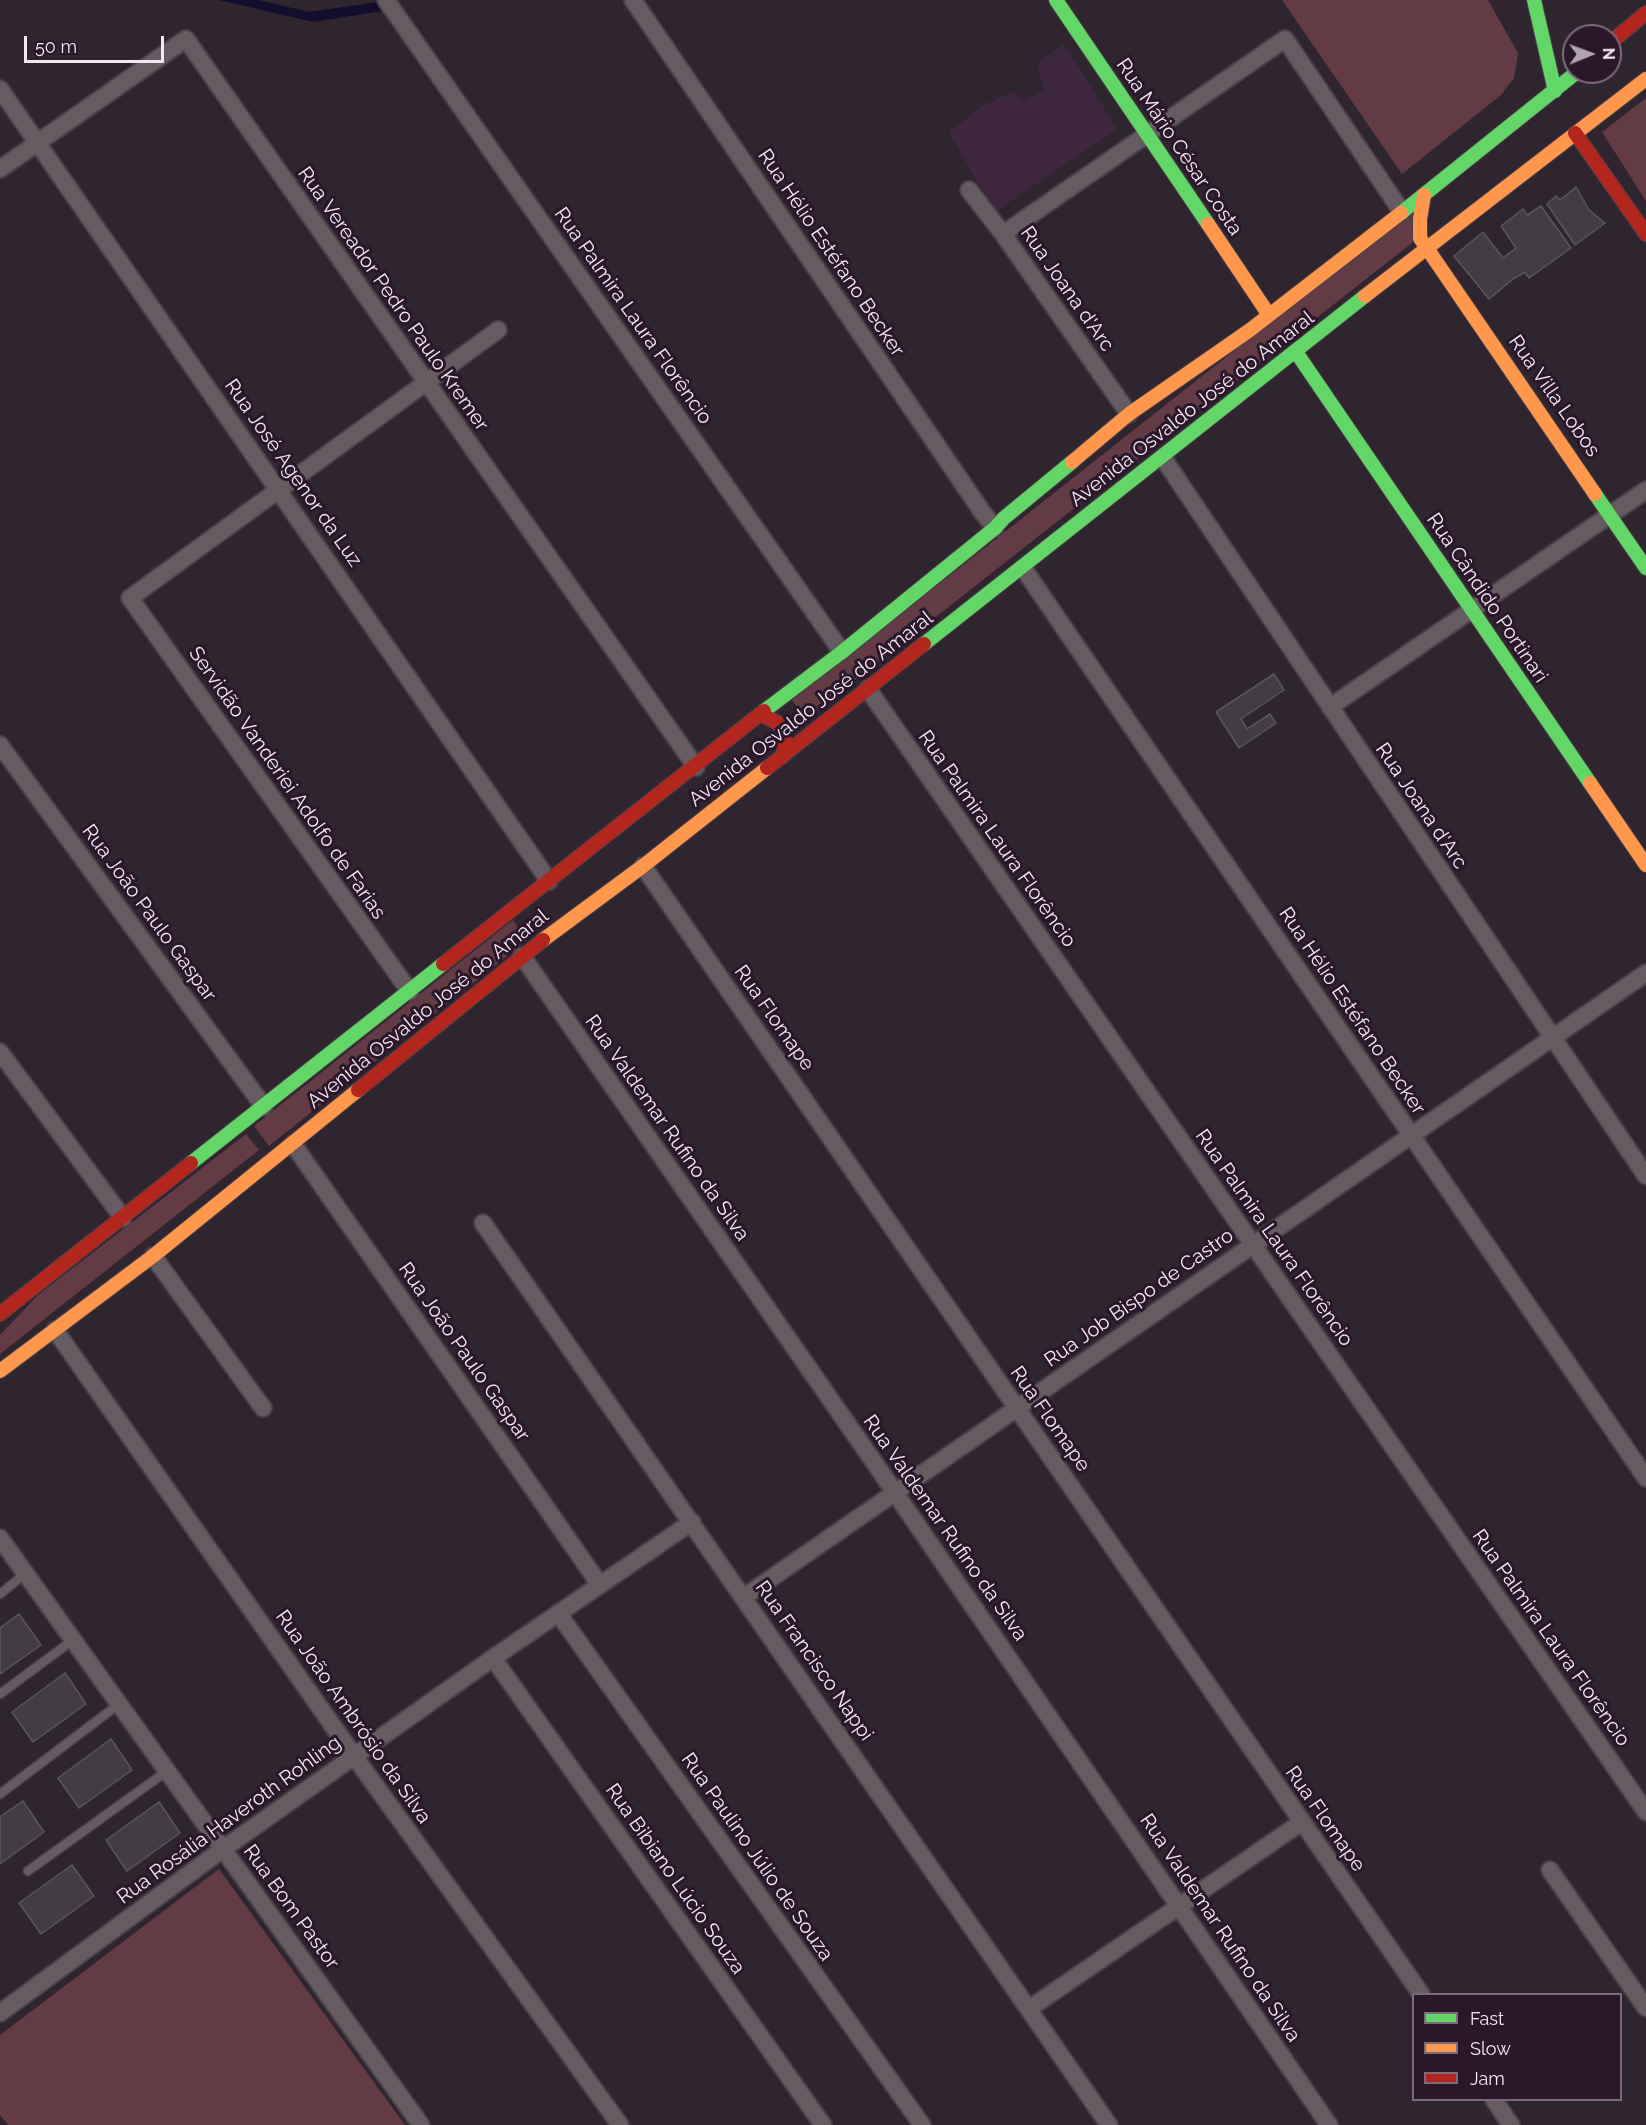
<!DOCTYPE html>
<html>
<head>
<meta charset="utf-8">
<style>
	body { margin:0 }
	#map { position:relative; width:1646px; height:2125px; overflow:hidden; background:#2f252f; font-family:Raleway,sans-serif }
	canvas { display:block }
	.legend { position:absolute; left:1412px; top:1993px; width:210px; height:108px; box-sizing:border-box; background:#2a172a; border:2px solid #7b6a7b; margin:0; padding:8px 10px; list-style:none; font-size:18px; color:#f4e7f4 }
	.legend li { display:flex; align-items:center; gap:12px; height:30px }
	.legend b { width:30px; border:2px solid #7b6a7b }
	.north { position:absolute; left:1562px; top:24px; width:60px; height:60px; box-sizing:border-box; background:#2a172a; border:2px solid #7b6a7b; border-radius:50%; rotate:89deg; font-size:16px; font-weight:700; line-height:24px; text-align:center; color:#f4e7f4 }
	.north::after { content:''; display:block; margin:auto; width:21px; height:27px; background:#afa3af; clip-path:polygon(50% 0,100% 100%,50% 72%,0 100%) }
	.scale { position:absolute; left:24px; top:36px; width:140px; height:27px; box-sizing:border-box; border:3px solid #f4e7f4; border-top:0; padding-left:8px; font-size:18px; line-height:21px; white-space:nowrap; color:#f4e7f4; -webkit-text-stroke:4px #2a172a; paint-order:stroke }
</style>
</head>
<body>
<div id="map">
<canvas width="1646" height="2125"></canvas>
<ul class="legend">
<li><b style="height:8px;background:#63d668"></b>Fast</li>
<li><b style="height:8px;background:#ff974d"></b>Slow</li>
<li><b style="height:8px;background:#b3261e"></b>Jam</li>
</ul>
<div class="north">N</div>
<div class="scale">50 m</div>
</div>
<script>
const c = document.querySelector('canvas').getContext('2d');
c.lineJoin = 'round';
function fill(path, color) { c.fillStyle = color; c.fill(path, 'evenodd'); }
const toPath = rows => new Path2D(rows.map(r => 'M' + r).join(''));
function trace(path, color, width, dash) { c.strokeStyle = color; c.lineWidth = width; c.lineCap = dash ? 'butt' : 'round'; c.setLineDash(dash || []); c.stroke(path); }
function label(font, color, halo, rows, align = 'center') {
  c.font = font + ' Raleway,sans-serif'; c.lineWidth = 6; c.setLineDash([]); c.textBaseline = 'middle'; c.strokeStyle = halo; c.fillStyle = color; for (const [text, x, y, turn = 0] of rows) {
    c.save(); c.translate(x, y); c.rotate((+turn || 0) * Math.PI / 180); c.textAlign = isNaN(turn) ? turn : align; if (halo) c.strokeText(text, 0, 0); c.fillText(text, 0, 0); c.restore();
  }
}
fill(toPath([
	[1064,44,1117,129,995,212,949,133,980,107,1014,91,1022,102,1045,90,1036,64]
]), '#3e273e');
fill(toPath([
	[1282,0,1488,0,1518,53,1514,78,1501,95,1402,174],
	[1646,98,1646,201,1602,132],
	[1416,207,1412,243,802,722,798,709,792,700],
	[513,920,527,940,269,1146,254,1126],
	[246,1134,259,1150,0,1354,0,1335,38,1295],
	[219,1869,405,2125,8,2125,0,2115,0,2035]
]), '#633b44');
fill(toPath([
	[219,0,259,0,309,12,377,2,383,11,313,22]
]), '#140e2e');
const building = toPath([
	[1576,187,1589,210,1605,223,1575,245,1547,204,1556,196,1560,200,1576,187],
	[1541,206,1571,248,1529,278,1525,272,1513,279,1489,299,1454,256,1483,232,1503,258,1516,248,1501,226,1523,209,1527,215,1541,206],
	[1274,674,1284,690,1241,719,1247,729,1270,714,1276,723,1239,748,1216,712,1274,674],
	[19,1614,41,1645,0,1674,0,1628,19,1614],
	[65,1673,86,1704,33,1742,12,1712,65,1673],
	[111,1739,132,1770,79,1808,58,1778,111,1739],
	[23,1801,44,1832,0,1864,0,1817,23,1801],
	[159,1802,180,1833,127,1871,106,1840,159,1802],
	[72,1865,94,1896,41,1934,19,1903,72,1865]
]);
fill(building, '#423c45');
trace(building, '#5c545e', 1.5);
const lane = toPath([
	[0,1594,26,1573],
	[0,1694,73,1640],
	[0,1794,119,1704],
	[28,1871,167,1771]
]);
const street = toPath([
	[386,0,842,652],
	[633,0,983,513,995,528],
	[0,89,549,881],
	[0,169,186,39,696,767],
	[969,190,1003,234,1129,414],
	[1003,234,1285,39,1402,212],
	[1163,458,1646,1176],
	[1023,568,1646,1478],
	[868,689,1646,1812],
	[1330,707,1646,490],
	[0,745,264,1107],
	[643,866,1421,1994],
	[522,956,876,1465,1329,2125],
	[410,992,130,598,498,330],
	[0,1052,123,1218],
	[293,1144,600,1585],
	[483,1223,1109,2125],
	[153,1256,263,1408],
	[55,1330,354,1756,620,2125],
	[0,1538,421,2125],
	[744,1597,1646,973],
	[558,1613,922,2125],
	[493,1658,823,2125],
	[1550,1870,1646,2008],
	[1030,2008,1302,1822],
	[0,2013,223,1849,493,1658,692,1522],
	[1494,2100,1511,2125]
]);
const fast = toPath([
	[1056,0,1208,224],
	[1534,0,1555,91],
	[1401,213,1577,72],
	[1296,352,1590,783],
	[1595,494,1646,568],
	[924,644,1365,296],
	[764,711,842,652,995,528,1004,518,1072,462],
	[191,1163,443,964]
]);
const slow = toPath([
	[1424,195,1420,219,1420,238,1595,494],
	[1208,224,1269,315],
	[1365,296,1646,79],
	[1072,462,1129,414,1250,330,1401,213],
	[1590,783,1646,865],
	[543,940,643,866,767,768],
	[0,1371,153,1256,358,1090]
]);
const jam = toPath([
	[1610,43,1646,13],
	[1575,133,1646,234],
	[762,715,778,723,783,731,785,748,782,757],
	[767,768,924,644],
	[443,964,764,711],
	[358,1090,543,940],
	[0,1314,191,1163]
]);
trace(lane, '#4a414a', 11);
trace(street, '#4a414a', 20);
trace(fast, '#4a414a', 16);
trace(slow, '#4a414a', 16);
trace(jam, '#4a414a', 16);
trace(lane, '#675b62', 8);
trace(street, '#675b62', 16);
trace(fast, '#63d668', 14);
trace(slow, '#ff974d', 14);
trace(jam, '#b3261e', 14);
label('20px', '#f4e7f4', '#2a172a', [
	["Rua Mário César Costa",1179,147,56],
	["Rua Hélio Estéfano Becker",831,253,56],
	["Rua Joana d'Arc",1067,289,55],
	["Rua Vereador Pedro Paulo Kremer",393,299,55],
	["Rua Palmira Laura Florêncio",633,316,55],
	["Rua Villa Lobos",1554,396,55],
	["Avenida Osvaldo José do Amaral",1192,409,-38],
	["Rua José Agenor da Luz",293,473,55],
	["Rua Cândido Portinari",1487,598,56],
	["Avenida Osvaldo José do Amaral",811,709,-38],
	["Servidão Vanderiei Adolfo de Farias",287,783,55],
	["Rua Joana d'Arc",1421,806,56],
	["Rua Palmira Laura Florêncio",997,839,55],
	["Rua João Paulo Gaspar",149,913,54],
	["Avenida Osvaldo José do Amaral",428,1009,-39],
	["Rua Hélio Estéfano Becker",1352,1011,56],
	["Rua Flomape",774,1018,55],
	["Rua Valdemar Rufino da Silva",667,1128,55],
	["Rua Palmira Laura Florêncio",1274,1238,55],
	["Rua Job Bispo de Castro",1139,1298,-35],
	["Rua João Paulo Gaspar",464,1352,55],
	["Rua Flomape",1050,1419,55],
	["Rua Valdemar Rufino da Silva",945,1528,55],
	["Rua Palmira Laura Florêncio",1551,1638,55],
	["Rua Francisco Nappi",814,1661,55],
	["Rua João Ambrósio da Silva",353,1717,55],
	["Rua Flomape",1325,1819,55],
	["Rua Rosália Haveroth Rohling",229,1820,-36],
	["Rua Paulino Júlio de Souza",757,1857,55],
	["Rua Bibiano Lúcio Souza",675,1879,55],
	["Rua Bom Pastor",291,1907,54],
	["Rua Valdemar Rufino da Silva",1220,1928,56]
]);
</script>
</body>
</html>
